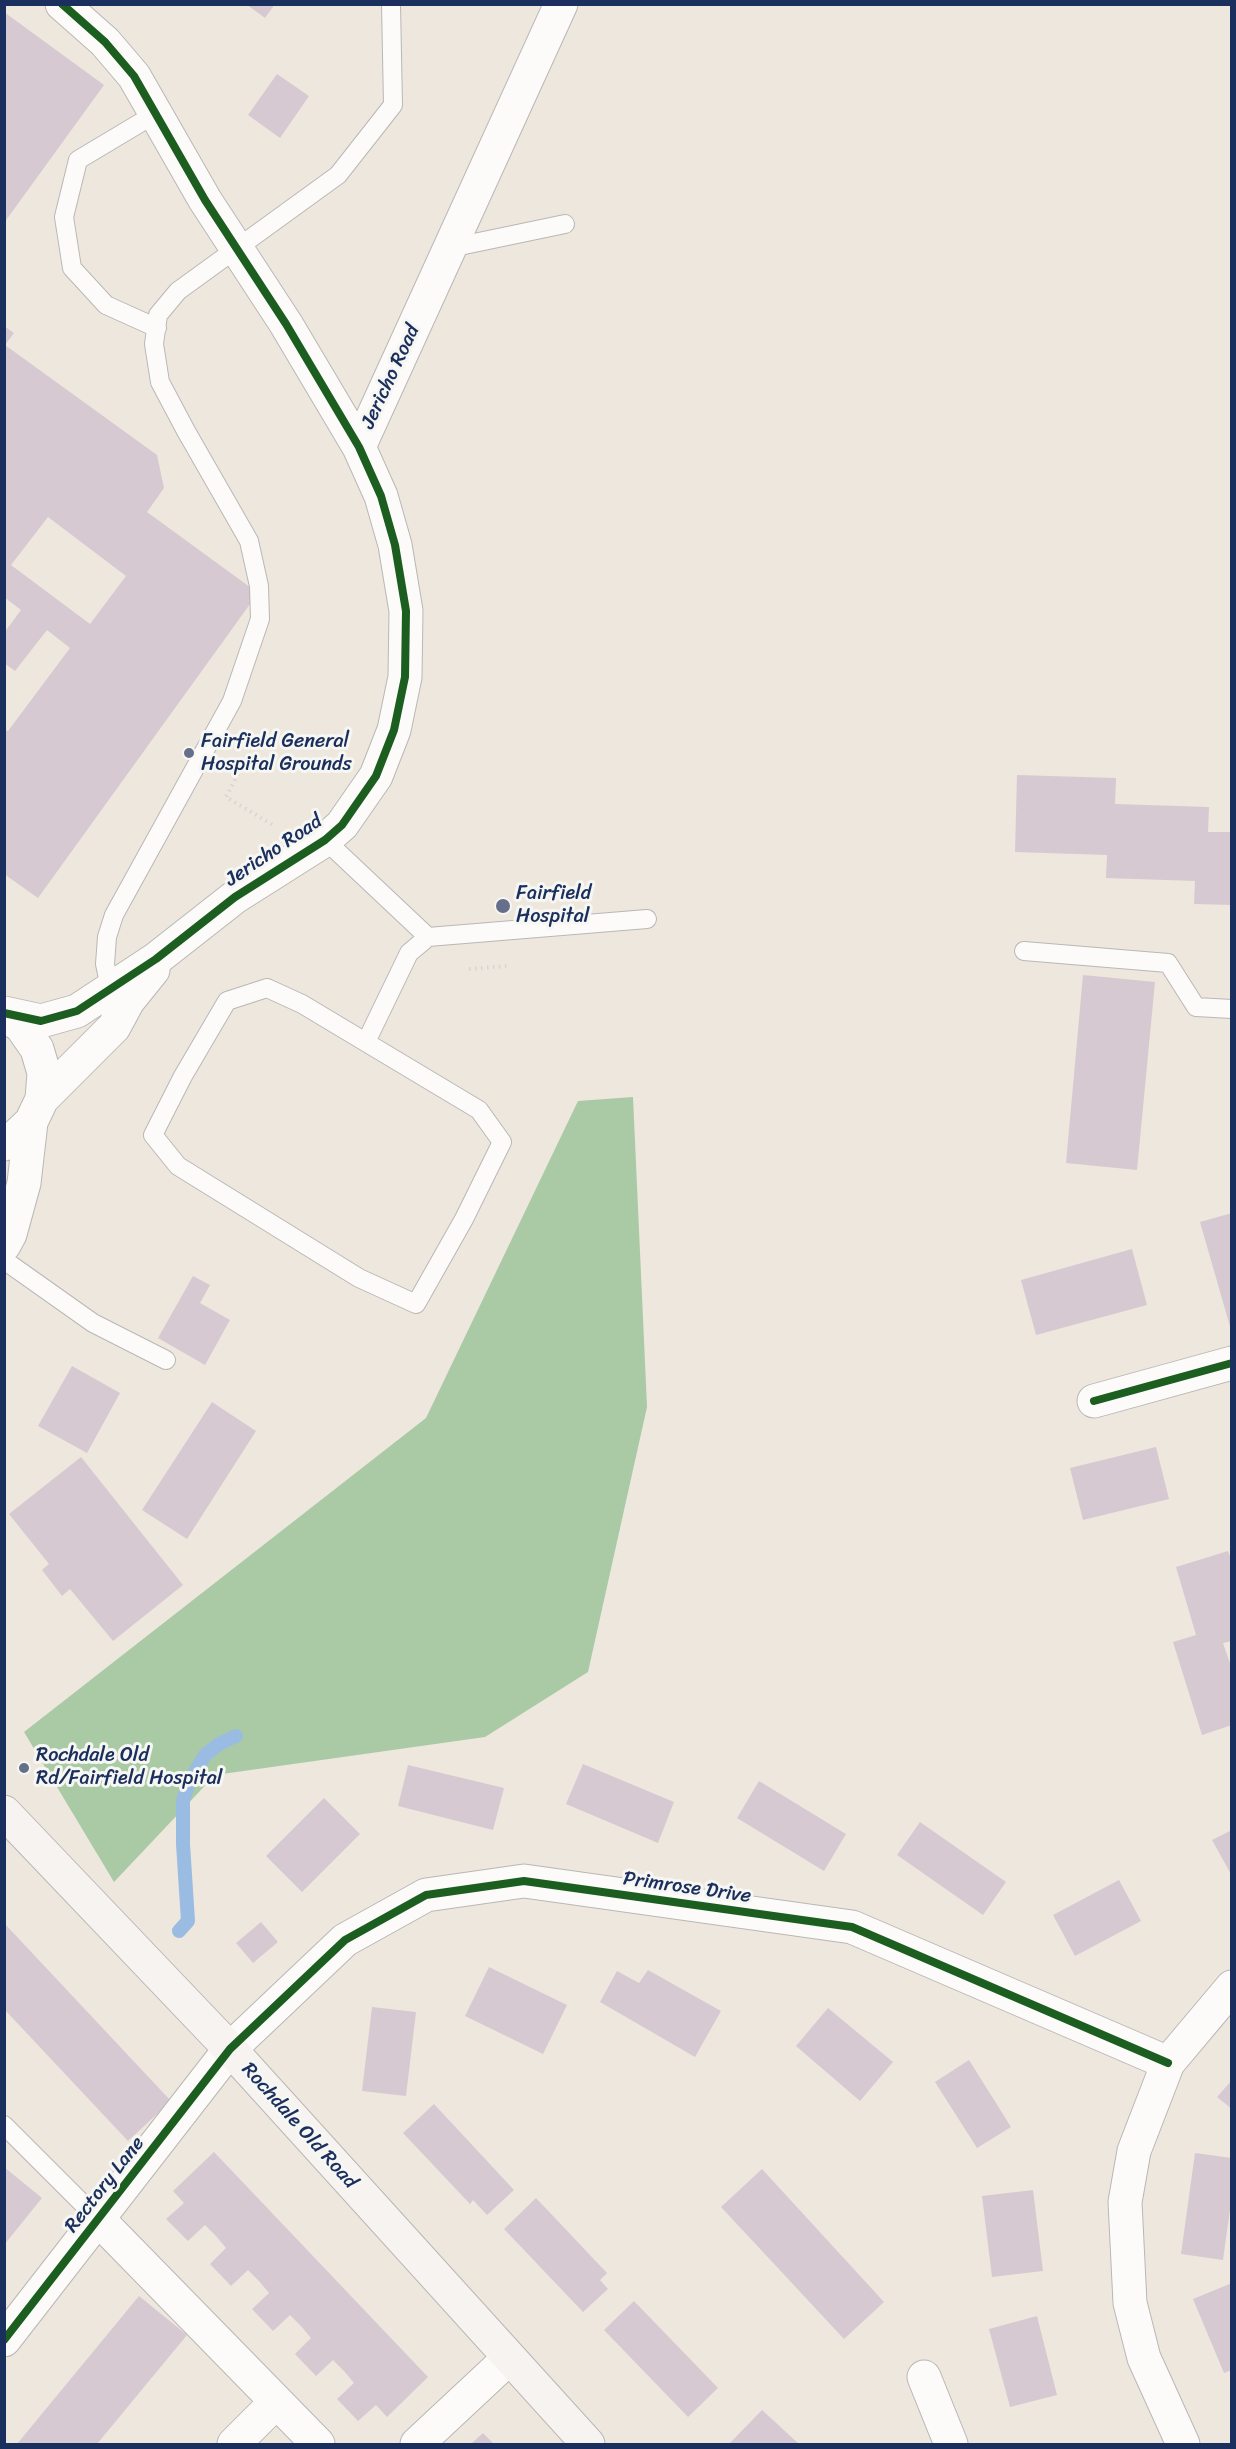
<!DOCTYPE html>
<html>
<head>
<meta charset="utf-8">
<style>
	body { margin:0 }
	#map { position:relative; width:1236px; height:2449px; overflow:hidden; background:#eee7de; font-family:Sriracha,sans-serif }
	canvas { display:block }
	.frame { position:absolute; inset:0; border:6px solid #1b2f5e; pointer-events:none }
</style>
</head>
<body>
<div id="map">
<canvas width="1236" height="2449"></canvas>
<div class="frame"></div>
</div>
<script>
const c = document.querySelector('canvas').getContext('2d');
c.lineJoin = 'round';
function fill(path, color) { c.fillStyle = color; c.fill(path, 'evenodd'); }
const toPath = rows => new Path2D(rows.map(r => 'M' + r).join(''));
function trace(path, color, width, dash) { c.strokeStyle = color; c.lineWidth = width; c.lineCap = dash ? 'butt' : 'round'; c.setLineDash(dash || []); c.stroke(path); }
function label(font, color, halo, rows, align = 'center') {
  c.font = font + ' Sriracha,sans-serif'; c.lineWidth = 6; c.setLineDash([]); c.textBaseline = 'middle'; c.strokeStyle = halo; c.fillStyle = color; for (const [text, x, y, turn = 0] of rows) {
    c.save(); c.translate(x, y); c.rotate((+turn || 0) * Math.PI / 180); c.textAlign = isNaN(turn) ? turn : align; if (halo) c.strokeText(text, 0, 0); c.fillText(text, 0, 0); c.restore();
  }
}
fill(toPath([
	[633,1097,647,1407,588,1672,485,1737,215,1775,114,1882,24,1732,426,1418,578,1101]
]), '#a9caa4');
trace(toPath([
	[179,1931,188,1921,183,1844,183,1801,189,1782,205,1755,219,1744,236,1736]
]), '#9bbce2', 14);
fill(toPath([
	[246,4,275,4,265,18],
	[4,12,104,85,4,223],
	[277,74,309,96,280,138,248,115],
	[4,326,14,333,5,345,157,455,164,488,147,512,258,593,38,898,4,874,4,729,8,731,70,648,47,630,15,671,4,663,4,633,21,610,4,597],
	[48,517,126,576,90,624,11,565],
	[1017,775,1116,778,1115,804,1209,807,1208,832,1232,832,1232,905,1194,904,1195,881,1106,878,1107,855,1015,852],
	[1083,975,1155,982,1137,1170,1066,1163],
	[1232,1213,1232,1329,1231,1330,1200,1222],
	[1132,1249,1147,1305,1036,1335,1021,1280],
	[193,1276,210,1285,200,1303,230,1320,205,1365,158,1338],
	[72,1366,120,1393,87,1453,38,1426],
	[212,1402,256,1431,187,1539,142,1510],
	[1156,1447,1169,1499,1083,1520,1070,1468],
	[81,1457,183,1585,113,1641,70,1589,62,1596,42,1570,49,1564,9,1514],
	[1228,1551,1232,1562,1232,1641,1223,1643,1232,1669,1232,1725,1202,1735,1173,1642,1196,1635,1176,1567],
	[583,1764,674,1802,658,1843,566,1804],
	[408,1765,504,1788,493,1830,398,1806],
	[759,1781,846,1834,824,1871,737,1818],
	[324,1798,360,1834,302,1892,266,1856],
	[920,1822,1006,1882,983,1915,897,1855],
	[1232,1830,1232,1876,1212,1840],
	[1119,1880,1141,1921,1075,1956,1053,1915],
	[261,1922,278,1942,253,1963,236,1943],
	[4,1923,171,2101,128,2141,4,2009],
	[489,1967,567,2005,543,2054,465,2016],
	[648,1970,721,2011,695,2057,600,2002,617,1971,639,1983],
	[372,2007,416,2012,406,2096,362,2091],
	[828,2008,893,2062,860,2101,796,2046],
	[969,2060,1011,2127,977,2148,935,2082],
	[1232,2080,1232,2109,1217,2097],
	[434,2104,514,2190,487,2215,473,2200,470,2204,403,2133],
	[214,2152,428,2377,387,2417,376,2405,358,2421,337,2399,354,2383,344,2371,333,2360,316,2376,295,2354,311,2338,301,2326,290,2315,273,2331,252,2309,269,2293,259,2281,248,2270,231,2286,210,2264,226,2248,216,2236,205,2225,188,2241,166,2219,184,2203,173,2191],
	[1195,2153,1232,2158,1232,2195,1223,2260,1181,2254],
	[4,2167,42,2198,4,2245],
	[762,2169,884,2302,844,2339,721,2207],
	[1033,2190,1043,2271,992,2277,982,2196],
	[536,2198,607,2273,600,2280,608,2289,583,2312,504,2229],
	[1232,2283,1232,2370,1224,2373,1193,2299],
	[139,2296,187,2335,97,2444,17,2444],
	[634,2301,718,2388,688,2417,604,2330],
	[1037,2316,1057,2395,1010,2407,989,2329],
	[762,2410,799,2444,729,2444],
	[483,2433,494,2444,471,2444]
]), '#d7c9d1');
const lane = toPath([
	[155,114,78,160,64,217,72,268,106,305,157,328],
	[450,248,565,224],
	[325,840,428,937,647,919],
	[1024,951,1168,963,1196,1007,1232,1009],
	[110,988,105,964,107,937,114,915,232,701,260,619,259,586,249,541,186,431,160,382,154,344,158,315,178,291,338,175,393,105,391,4],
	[267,988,302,1004,479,1110,502,1142,464,1219,416,1304,359,1278,178,1166,153,1135,183,1076,227,1001,267,988],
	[366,1042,409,953,428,937],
	[4,1260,93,1323,166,1360],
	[4,2125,99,2220]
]);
const street = toPath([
	[359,447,561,4],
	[4,1013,41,1021,77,1011,156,959,235,897,325,840,342,825,376,776,394,730,405,677,406,611,395,545,381,496,359,447,286,324,205,200,134,76,105,42,62,4],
	[4,1015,21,1026,37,1049,44,1073,42,1099,31,1122,12,1140,4,1144],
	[42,1099,114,1027,128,1001,153,970],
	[4,1245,10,1234,24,1183,31,1122],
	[1094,1401,1232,1363],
	[99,2220,318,2444],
	[4,2340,230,2049,345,1940,426,1895,524,1881,852,1927,1168,2063],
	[924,2377,951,2444],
	[234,2444,276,2402],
	[417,2444,508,2359],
	[1183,2444,1144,2358,1130,2303,1125,2202,1134,2151,1168,2063,1232,1987]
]);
const secondary = toPath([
	[4,1812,230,2049,588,2444]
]);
trace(lane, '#b9b7b5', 20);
trace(street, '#b9b7b5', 35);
trace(secondary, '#b9b7b5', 35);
trace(toPath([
	[238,774,226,797,275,826],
	[469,969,507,966]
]), '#d6d5d6', 4, [1.5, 4.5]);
trace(lane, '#fcfbfa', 18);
trace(street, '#fcfbfa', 33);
trace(secondary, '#f6f3f0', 33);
trace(toPath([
	[4,1013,41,1021,77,1011,156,959,235,897,325,840,342,825,376,776,394,730,405,677,406,611,395,545,381,496,359,447,286,324,205,200,134,76,105,42,62,4],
	[1094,1401,1232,1363],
	[4,2340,230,2049,345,1940,426,1895,524,1881,852,1927,1168,2063]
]), '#1b5e20', 8);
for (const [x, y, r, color] of [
	[189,753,6,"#656f8b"],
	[503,906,8,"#656f8b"],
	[24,1768,6,"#656f8b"]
]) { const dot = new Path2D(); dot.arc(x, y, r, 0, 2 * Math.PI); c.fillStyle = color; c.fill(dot); trace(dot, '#f6f6f2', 2); }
label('20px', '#1b2f5e', '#f6f6f2', [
	["Jericho Road",391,377,-65],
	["Jericho Road",274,851,-34],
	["Primrose Drive",687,1888,8],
	["Rochdale Old Road",299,2126,48],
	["Rectory Lane",105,2185,-52]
]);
label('20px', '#1b2f5e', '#f6f6f2', [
	["Fairfield General",201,742],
	["Hospital Grounds",201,765],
	["Fairfield",516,894],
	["Hospital",516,917],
	["Rochdale Old",36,1756],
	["Rd/Fairfield Hospital",36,1779]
], 'left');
</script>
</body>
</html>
